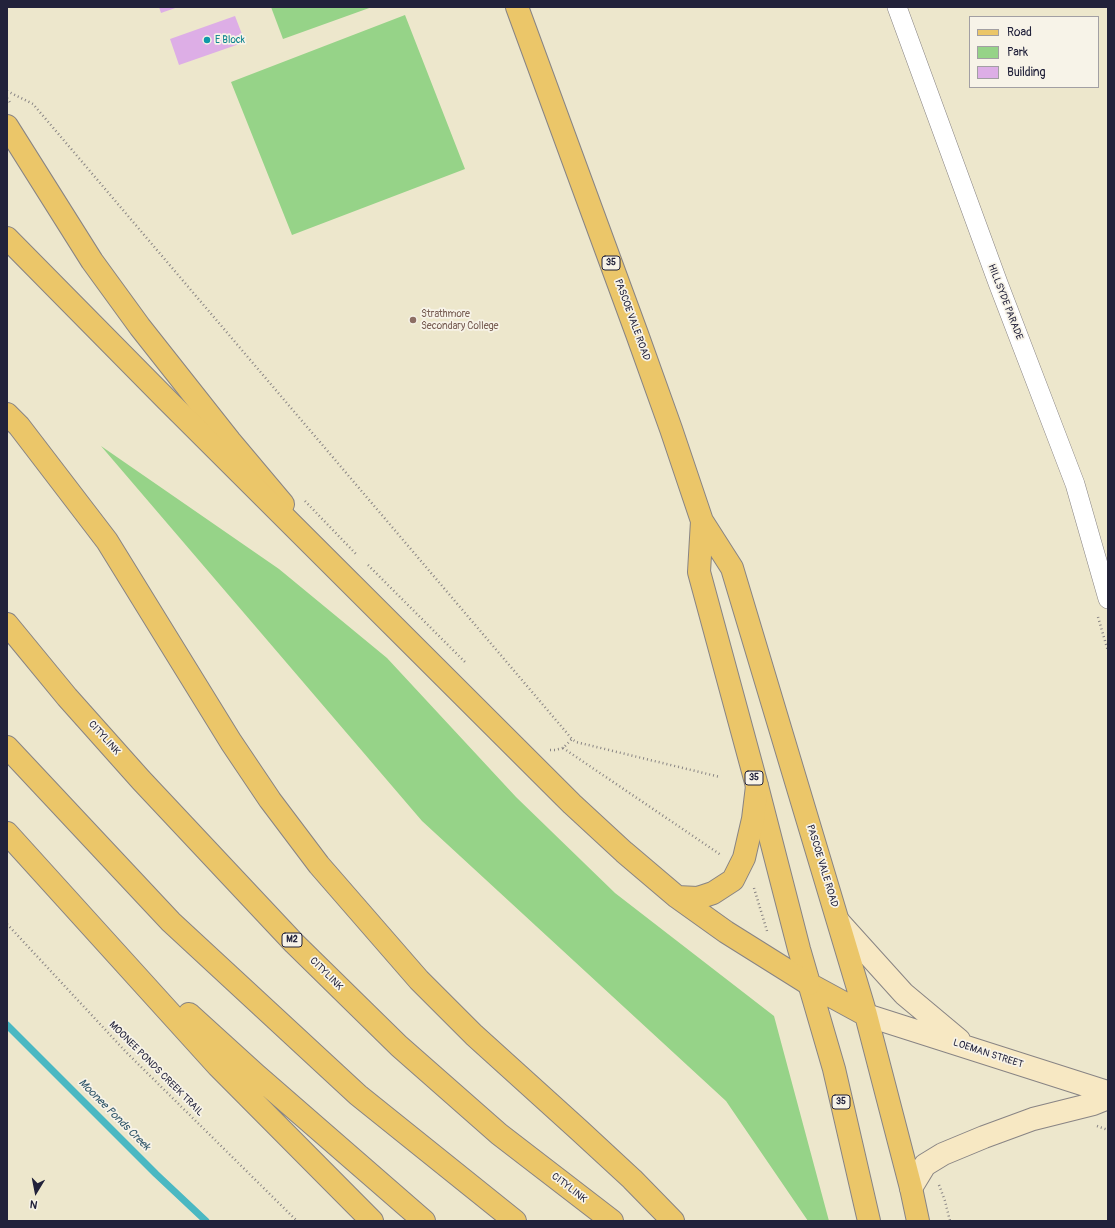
<!DOCTYPE html>
<html>
<head>
<meta charset="utf-8">
<style>
	body { margin:0 }
	#map { position:relative; width:1115px; height:1228px; overflow:hidden; background:#ede7cc; font-family:Pangolin,sans-serif }
	canvas { display:block }
	.frame { position:absolute; inset:0; border:8px solid #22223b; pointer-events:none }
	.legend { position:absolute; left:969px; top:16px; width:130px; height:72px; box-sizing:border-box; background:#f7f3e8; border:1px solid #a29fa3; margin:0; padding:5px 7px; list-style:none; font-size:12px; color:#22223b }
	.legend li { display:flex; align-items:center; gap:8px; height:20px }
	.legend b { width:20px; border:1px solid #a29fa3 }
	.north { position:absolute; left:16px; top:1172px; width:40px; height:40px; -webkit-text-stroke:3px #f7f3e8; paint-order:stroke; rotate:190deg; font-size:11px; font-weight:700; line-height:16px; text-align:center; color:#22223b }
	.north::after { content:''; display:block; margin:auto; width:14px; height:18px; background:#22223b; clip-path:polygon(50% 0,100% 100%,50% 72%,0 100%) }
</style>
</head>
<body>
<div id="map">
<canvas width="1115" height="1228"></canvas>
<div class="frame"></div>
<ul class="legend">
<li><b style="height:5px;background:#ebc669"></b>Road</li>
<li><b style="height:11px;background:#96d388"></b>Park</li>
<li><b style="height:11px;background:#ddaee6"></b>Building</li>
</ul>
<div class="north">N</div>
</div>
<script>
const c = document.querySelector('canvas').getContext('2d');
c.lineJoin = 'round';
function fill(path, color) { c.fillStyle = color; c.fill(path, 'evenodd'); }
const toPath = rows => new Path2D(rows.map(r => 'M' + r).join(''));
function trace(path, color, width, dash) { c.strokeStyle = color; c.lineWidth = width; c.lineCap = dash ? 'butt' : 'round'; c.setLineDash(dash || []); c.stroke(path); }
function label(font, color, halo, rows, align = 'center') {
  c.font = font + ' Pangolin,sans-serif'; c.lineWidth = 3.5; c.setLineDash([]); c.textBaseline = 'middle'; c.strokeStyle = halo; c.fillStyle = color; for (const [text, x, y, turn = 0] of rows) {
    c.save(); c.translate(x, y); c.rotate((+turn || 0) * Math.PI / 180); c.textAlign = isNaN(turn) ? turn : align; if (halo) c.strokeText(text, 0, 0); c.fillText(text, 0, 0); c.restore();
  }
}
fill(toPath([
	[271,7,372,7,283,39],
	[405,15,465,169,292,235,231,82],
	[101,446,279,569,387,658,516,797,615,893,774,1016,829,1221,808,1221,726,1101,422,821]
]), '#96d388');
trace(toPath([
	[7,1025,156,1174,206,1221]
]), '#4ab8c2', 7);
fill(toPath([
	[159,7,178,7,161,13],
	[235,16,245,42,179,65,170,39]
]), '#ddaee6');
const street = toPath([
	[897,7,998,283,1075,484,1108,599]
]);
const secondary = toPath([
	[839,922,904,994,959,1040],
	[866,1015,1104,1091,1108,1095],
	[911,1188,925,1165,943,1154,984,1137,1033,1119,1093,1104,1108,1098]
]);
const primary = toPath([
	[517,7,637,334,671,429,702,521,732,568,866,1015,911,1188,918,1221],
	[7,126,92,261,140,327,230,441,283,504],
	[702,521,699,572,757,786,799,949,834,1069,869,1221],
	[809,984,866,1015]
]);
const highway = toPath([
	[7,238,165,398,572,804,624,852,677,897,726,932,809,984],
	[7,414,19,426,107,541,231,742,270,800,319,865,419,980,474,1035,579,1130,632,1179,673,1221],
	[7,624,67,697,141,780,294,943,399,1046,499,1134,612,1221],
	[7,747,171,922,358,1095,515,1221],
	[7,833,218,1066,372,1221],
	[677,897,698,898,713,893,733,880,744,858,753,819,757,786],
	[189,1014,255,1074,424,1221]
]);
trace(street, '#888484', 20);
trace(secondary, '#888484', 24);
trace(primary, '#888484', 24);
trace(highway, '#888484', 24);
trace(toPath([
	[7,91,33,104,572,739,576,742,720,777],
	[7,98,11,104],
	[305,501,356,554],
	[368,565,465,662],
	[1098,617,1108,651],
	[563,748,721,855],
	[550,750,555,750,563,748,572,739],
	[754,888,767,931],
	[7,924,126,1052,297,1221],
	[1097,1126,1108,1130],
	[939,1185,945,1201,950,1221]
]), '#888484', 2.5, [1, 3]);
trace(street, '#fff', 19);
trace(secondary, '#f7e8c3', 22);
trace(primary, '#ebc669', 22);
trace(highway, '#ebc669', 22);
for (const [x, y, r, color] of [
	[207,40,4,"#0f9aa8"],
	[413,320,4,"#8d6e63"]
]) { const dot = new Path2D(); dot.arc(x, y, r, 0, 2 * Math.PI); c.fillStyle = color; c.fill(dot); trace(dot, '#f7f3e8', 1.5); }
for (const [x, y, w] of [
	[611,263,18],
	[754,778,18],
	[292,940,20],
	[841,1102,18]
]) { const box = new Path2D(); box.roundRect(x - w / 2, y - 7, w, 14, 3); c.fillStyle = '#f7f3e8'; c.fill(box); trace(box, '#22223b', 1); }
label('bold 9px', '#22223b', null, [
	["35",611,263],
	["35",754,778],
	["M2",292,940],
	["35",841,1102]
]);
label('10px', '#0d838f', '#f7f3e8', [
	["E Block",215,40]
], 'left');
label('10px', '#22223b', '#f7f3e8', [
	["HILLSYDE PARADE",1005,302,69],
	["PASCOE VALE ROAD",632,320,70],
	["CITYLINK",104,738,48],
	["PASCOE VALE ROAD",822,866,73],
	["CITYLINK",326,974,45],
	["LOEMAN STREET",988,1054,18],
	["MOONEE PONDS CREEK TRAIL",156,1069,45],
	["CITYLINK",569,1188,38]
]);
label('10px', '#785e54', '#f7f3e8', [
	["Strathmore",421,314],
	["Secondary College",421,326]
], 'left');
label('italic 11px', '#30566a', '#f7f3e8', [
	["Moonee Ponds Creek",114,1115,45]
]);
</script>
</body>
</html>
